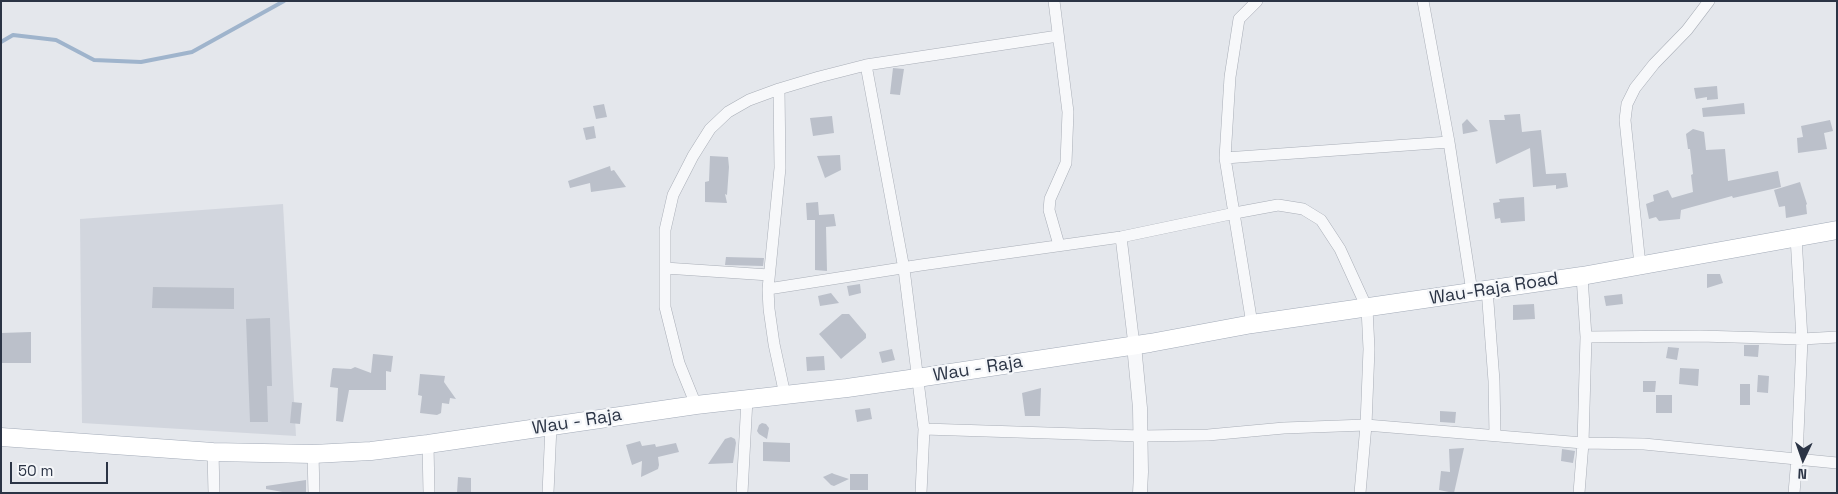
<!DOCTYPE html>
<html>
<head>
<meta charset="utf-8">
<style>
	body { margin:0 }
	#map { position:relative; width:1838px; height:494px; overflow:hidden; background:#e4e7ec; font-family:"Space Grotesk",sans-serif }
	canvas { display:block }
	.frame { position:absolute; inset:0; border:2px solid #2b3445; pointer-events:none }
	.north { position:absolute; left:1778px; top:434px; width:50px; height:50px; -webkit-text-stroke:4px #f4f6f9; paint-order:stroke; rotate:183deg; font-size:14px; font-weight:700; line-height:20px; text-align:center; color:#2b3445 }
	.north::after { content:''; display:block; margin:auto; width:18px; height:22px; background:#2b3445; clip-path:polygon(50% 0,100% 100%,50% 72%,0 100%) }
	.scale { position:absolute; left:10px; top:462px; width:98px; height:22px; box-sizing:border-box; border:2px solid #2b3445; border-top:0; padding-left:6px; font-size:15px; line-height:18px; white-space:nowrap; color:#2b3445; -webkit-text-stroke:4px #f4f6f9; paint-order:stroke }
</style>
</head>
<body>
<div id="map">
<canvas width="1838" height="494"></canvas>
<div class="frame"></div>
<div class="north">N</div>
<div class="scale">50 m</div>
</div>
<script>
const c = document.querySelector('canvas').getContext('2d');
c.lineJoin = 'round';
function fill(path, color) { c.fillStyle = color; c.fill(path, 'evenodd'); }
const toPath = rows => new Path2D(rows.map(r => 'M' + r).join(''));
function trace(path, color, width, dash) { c.strokeStyle = color; c.lineWidth = width; c.lineCap = dash ? 'butt' : 'round'; c.setLineDash(dash || []); c.stroke(path); }
function label(font, color, halo, rows, align = 'center') {
  c.font = font + ' "Space Grotesk",sans-serif'; c.lineWidth = 4.5; c.setLineDash([]); c.textBaseline = 'middle'; c.strokeStyle = halo; c.fillStyle = color; for (const [text, x, y, turn = 0] of rows) {
    c.save(); c.translate(x, y); c.rotate((+turn || 0) * Math.PI / 180); c.textAlign = isNaN(turn) ? turn : align; if (halo) c.strokeText(text, 0, 0); c.fillText(text, 0, 0); c.restore();
  }
}
fill(toPath([
	[283,204,296,436,82,423,80,219]
]), '#d2d6de');
trace(toPath([
	[1,42,13,35,56,40,94,60,141,62,192,52,284,1]
]), '#9fb4cc', 4);
fill(toPath([
	[893,68,904,69,900,95,890,94],
	[1717,86,1718,99,1707,100,1707,97,1696,99,1694,88],
	[1744,103,1745,114,1703,117,1702,108],
	[604,104,607,117,596,119,593,106],
	[1520,114,1522,132,1541,130,1546,174,1566,173,1568,187,1556,189,1556,185,1533,187,1530,148,1496,164,1489,120,1505,120,1504,115],
	[832,116,834,133,813,136,810,118],
	[1467,119,1478,131,1463,134,1462,124],
	[1830,120,1833,131,1824,133,1827,149,1798,153,1797,138,1803,137,1801,126],
	[594,126,596,138,586,140,583,128],
	[1693,129,1704,132,1706,150,1725,149,1728,181,1778,171,1781,187,1733,198,1732,196,1681,210,1680,219,1659,221,1656,217,1649,219,1646,204,1654,201,1653,195,1668,190,1672,198,1693,192,1691,175,1693,174,1690,149,1688,149,1686,134],
	[840,155,841,170,825,178,817,156],
	[710,156,728,157,729,167,727,195,725,194,727,203,705,202,705,182,709,181],
	[610,166,611,171,614,170,626,187,591,192,590,183,570,188,568,181],
	[1800,182,1807,204,1806,205,1807,214,1786,218,1785,206,1779,207,1774,190],
	[1524,197,1525,221,1501,223,1500,218,1495,219,1493,203,1500,202,1499,199],
	[818,202,819,215,834,214,836,226,826,227,827,271,815,270,815,220,807,220,806,203],
	[726,257,764,258,763,266,725,265],
	[1707,274,1720,274,1723,283,1707,288],
	[860,284,861,293,849,296,847,286],
	[153,287,234,288,234,309,152,308],
	[831,293,839,303,820,306,818,296],
	[1622,294,1623,304,1606,306,1604,296],
	[1534,304,1535,319,1513,320,1513,305],
	[842,314,849,314,866,334,866,338,841,359,819,334],
	[270,318,272,386,267,386,268,422,250,422,246,319],
	[31,332,31,363,1,363,1,333],
	[1744,345,1759,345,1758,357,1744,356],
	[1668,347,1679,348,1677,360,1666,358],
	[892,349,895,360,882,363,879,352],
	[373,354,393,356,391,372,386,371,386,390,349,390,343,422,336,421,338,388,330,387,332,370,333,368,351,369,355,367,371,373],
	[824,356,825,370,807,371,806,357],
	[1680,368,1699,369,1698,386,1679,384],
	[420,374,445,376,444,382,456,399,450,398,449,404,442,403,441,413,437,415,420,413,422,396,418,395],
	[1758,375,1769,376,1768,393,1757,392],
	[1643,381,1656,381,1655,392,1643,392],
	[1740,384,1750,384,1750,405,1740,405],
	[1041,388,1040,416,1025,416,1022,393],
	[1656,395,1672,395,1672,413,1656,413],
	[292,402,302,403,300,424,290,423],
	[870,408,872,419,857,422,855,410],
	[1440,411,1456,412,1455,423,1440,422],
	[762,423,766,424,769,428,767,439,759,434,757,431,759,425],
	[731,437,735,439,736,443,733,463,708,464,725,439],
	[640,441,642,446,655,444,656,447,676,443,679,452,658,457,659,465,658,469,641,477,642,461,632,465,626,445],
	[763,442,790,443,790,462,763,461],
	[1464,448,1454,493,1439,490,1441,471,1450,472,1449,449],
	[1562,449,1575,451,1573,463,1561,461],
	[832,473,834,474,849,479,834,486,831,485,823,477],
	[850,474,868,474,868,490,850,490],
	[458,477,471,478,471,493,457,493],
	[306,480,306,492,288,493,266,489,266,486]
]), '#bbc0ca');
const minor = toPath([
	[1054,1,1068,112,1066,163,1050,199,1049,210,1059,245],
	[1423,1,1449,142,1472,292],
	[866,65,904,269,924,429,921,493],
	[779,89,780,168,768,289,769,309,774,344,785,395],
	[1225,158,1449,142],
	[1121,237,1134,345],
	[1640,265,1625,120,1627,104,1635,88,1654,64,1687,30,1709,1],
	[665,268,769,275],
	[768,289,921,265,1121,237,1235,213,1278,205,1303,209,1321,220,1340,249,1367,308,1369,349,1366,425,1360,493],
	[1487,289,1494,381,1495,435],
	[1252,324,1225,158,1230,77,1239,19,1257,1],
	[1586,337,1700,336,1802,339,1837,337],
	[696,405,679,363,665,307,665,230,673,195,693,156,710,129,728,112,749,100,779,89,819,77,866,65,1058,36],
	[924,429,1141,436,1208,435,1284,428,1366,425,1583,443,1644,444,1837,463],
	[428,444,429,493],
	[213,452,214,493],
	[313,454,314,493],
	[548,493,551,426],
	[742,493,747,399],
	[1579,493,1583,443,1586,337,1582,276],
	[1794,493,1797,458,1802,339,1796,237]
]);
const tertiary = toPath([
	[1134,345,1140,408,1141,472,1140,493]
]);
const primary = toPath([
	[1,437,213,452,313,454,371,451,428,444,696,405,847,388,917,378,1150,343,1252,324,1582,276,1837,230]
]);
trace(minor, '#a9aeb7', 12);
trace(tertiary, '#a9aeb7', 15);
trace(primary, '#a3abb8', 19);
trace(minor, '#f7f8fa', 11);
trace(tertiary, '#f7f8fa', 14);
trace(primary, '#fff', 18);
label('18px', '#2b3445', '#f4f6f9', [
	["Wau-Raja Road",1494,289,-9],
	["Wau - Raja",978,369,-9],
	["Wau - Raja",577,422,-9]
]);
</script>
</body>
</html>
